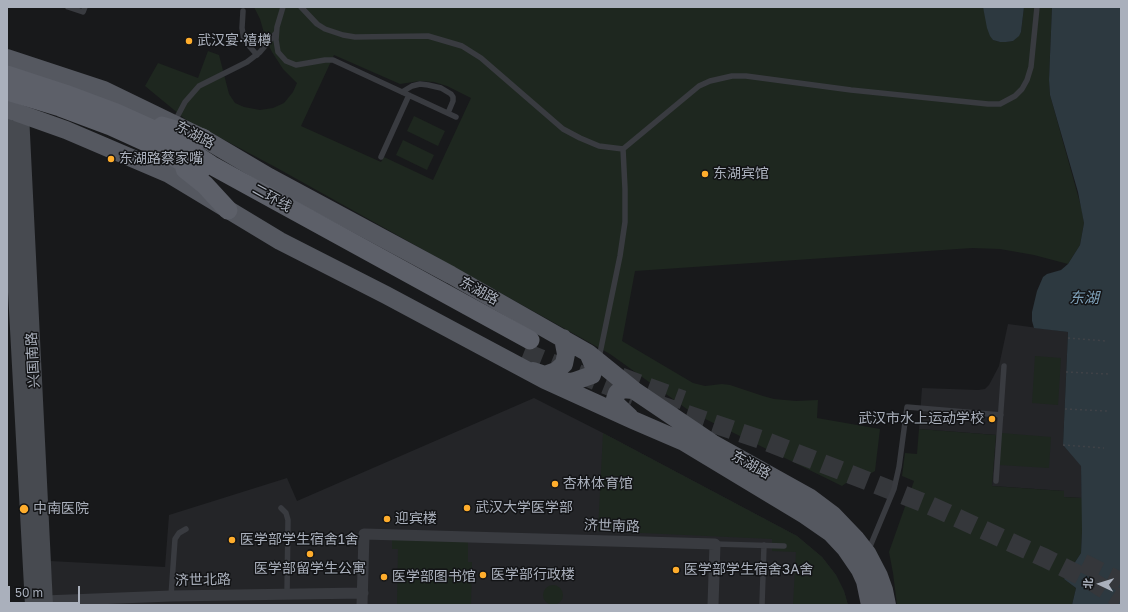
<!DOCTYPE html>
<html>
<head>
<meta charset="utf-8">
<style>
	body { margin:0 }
	#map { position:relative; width:1128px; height:612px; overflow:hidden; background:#18191b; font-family:"Golos Text","Noto Sans SC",sans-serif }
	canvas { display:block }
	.frame { position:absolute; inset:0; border:8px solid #aab0bc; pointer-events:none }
	.north { position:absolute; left:1080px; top:564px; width:40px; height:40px; -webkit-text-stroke:3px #131416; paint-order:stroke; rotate:274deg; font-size:11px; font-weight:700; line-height:16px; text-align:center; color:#aab0bc }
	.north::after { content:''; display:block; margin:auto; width:14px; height:18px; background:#aab0bc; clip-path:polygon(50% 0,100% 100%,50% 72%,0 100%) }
	.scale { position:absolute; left:8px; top:586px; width:72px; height:18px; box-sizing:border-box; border:2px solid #aab0bc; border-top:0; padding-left:5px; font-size:12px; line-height:14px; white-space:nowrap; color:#aab0bc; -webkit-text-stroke:3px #131416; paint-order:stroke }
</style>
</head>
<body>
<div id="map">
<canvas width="1128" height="612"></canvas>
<div class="frame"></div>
<div class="north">北</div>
<div class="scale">50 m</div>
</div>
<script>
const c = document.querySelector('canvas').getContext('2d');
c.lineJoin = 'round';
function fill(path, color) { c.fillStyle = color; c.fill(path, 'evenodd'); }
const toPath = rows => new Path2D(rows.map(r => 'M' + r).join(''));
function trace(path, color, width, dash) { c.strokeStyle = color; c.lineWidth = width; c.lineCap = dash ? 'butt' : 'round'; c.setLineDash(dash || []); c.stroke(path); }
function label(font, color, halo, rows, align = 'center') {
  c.font = font + ' "Golos Text","Noto Sans SC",sans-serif'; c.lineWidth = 3; c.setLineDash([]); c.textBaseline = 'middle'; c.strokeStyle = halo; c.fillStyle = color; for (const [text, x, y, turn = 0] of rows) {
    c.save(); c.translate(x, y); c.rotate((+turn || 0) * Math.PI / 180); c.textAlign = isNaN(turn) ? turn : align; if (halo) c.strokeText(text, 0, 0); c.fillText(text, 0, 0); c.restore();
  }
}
fill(toPath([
	[1008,324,1068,332,1063,445,1081,465,1082,498,1064,497,1064,491,992,486,996,435,919,429,922,388,978,390,985,389,989,385,999,366],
	[534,398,603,433,797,536,822,557,836,575,844,591,848,605,53,605,50,561,165,567,169,515,287,478,297,501]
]), '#242528');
fill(toPath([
	[254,7,983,7,993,40,1000,42,1013,41,1021,32,1024,7,1052,7,1049,80,1050,95,1082,210,1084,223,1080,245,1068,264,1034,255,1000,249,972,248,635,271,622,341,693,383,705,386,722,384,730,385,763,396,774,399,796,401,818,400,817,418,880,429,875,471,864,477,853,478,842,486,691,412,610,354,277,168,185,119,145,86,158,63,198,78,208,51,219,55,229,94,235,103,244,107,260,110,273,108,284,103,293,92,297,83,283,69,272,52,266,40,260,19],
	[334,55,400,84,420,81,434,82,447,86,471,98,433,180,384,157,381,162,301,126],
	[414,116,445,131,438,146,407,131],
	[403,140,434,155,427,170,396,155],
	[1035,356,1061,358,1058,405,1032,403],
	[919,429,996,435,992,486,1064,491,1064,497,1082,498,1082,531,1081,553,1064,579,1076,588,1072,605,897,605,893,573,889,552,914,481,902,476,905,453,917,454],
	[603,433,797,536,822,557,836,575,844,591,848,605,793,605,796,552,772,551,772,539,598,531],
	[1001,433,1051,437,1049,468,999,465],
	[392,539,468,541,468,562,472,562,471,605,397,605,398,549,392,549],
	'543 595a10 10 0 1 1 20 0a10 10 0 1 1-20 0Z'
]), '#1e271f');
fill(toPath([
	[983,7,1024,7,1021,32,1019,36,1013,41,1006,42,1000,42,993,40,990,36,987,28],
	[1052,7,1121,7,1121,605,1072,605,1076,588,1064,579,1081,553,1082,531,1081,466,1063,445,1068,332,1034,328,1032,321,1032,312,1037,291,1043,277,1047,274,1061,270,1068,264,1080,245,1084,223,1078,192,1050,95,1049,80]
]), '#2d3940');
trace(toPath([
	[524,352,634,396],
	[621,377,683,400],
	[659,405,765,441,929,505,1045,558,1093,582,1121,600],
	[1083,563,1121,582]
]), '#35373b', 19, [19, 10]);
trace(toPath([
	[1068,338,1106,341],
	[1066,372,1109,374],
	[1065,409,1107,411],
	[1063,445,1104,448]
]), '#3f4247', 1.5, [2, 3]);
trace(toPath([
	[68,7,83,12,85,7],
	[283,7,277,27,276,40,278,52,286,61,296,65,325,60,333,60,456,117],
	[301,7,317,24,325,29,343,35,355,37,428,36,462,46,481,58,563,129,580,138,599,146,623,149,699,86,710,81,732,76,746,76,851,90,988,104,1000,104,1015,96,1022,89,1027,80,1031,67,1037,7],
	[243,11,242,28,244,40,257,55],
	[402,92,412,86,420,84,428,85,441,88,451,94,453,97,453,101,448,113],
	[175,121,185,102,199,86,247,62,260,52,276,33],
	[381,157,409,95],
	[599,358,620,256,625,222,625,189,623,149],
	[996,481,1004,366],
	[281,508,286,513,288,520,287,594],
	[715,544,784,546],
	[869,549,894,489,899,467,907,407,1001,415],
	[171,596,175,539,179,533,186,529],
	[762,605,764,545]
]), '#393b40', 5.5);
trace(toPath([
	[44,601,171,596,363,593],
	[362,605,364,534,715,544,713,605]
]), '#393b40', 11);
trace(toPath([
	[21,114,45,605],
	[7,126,33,605]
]), '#474a50', 16);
trace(toPath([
	[7,58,104,90,203,138,269,177,451,275,588,353,635,391,712,443,809,497,833,515,856,539,867,553,879,576,884,590,887,605],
	[7,109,66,130,169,174,280,241,386,295,545,380,633,420,684,442,805,515,831,533,845,548,860,570,865,581,870,605],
	[533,371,545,375,556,371,564,364,566,354,563,338],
	[552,380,572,382,592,375,594,367,588,353],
	[630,417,616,404,615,399,617,393,622,389,633,390]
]), '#555860', 18);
trace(toPath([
	[7,75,65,94,116,113,167,136,211,165,530,340],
	[7,91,60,107,111,126,155,146,200,172],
	[162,126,203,138],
	[185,169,205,185,228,210]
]), '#5d6069', 19);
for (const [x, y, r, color] of [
	[189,41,4,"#ffad2c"],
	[111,159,4,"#ffad2c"],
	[705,174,4,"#ffad2c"],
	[992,419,4,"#ffad2c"],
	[555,484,4,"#ffad2c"],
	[467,508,4,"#ffad2c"],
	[24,509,5,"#ffad2c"],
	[387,519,4,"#ffad2c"],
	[232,540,4,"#ffad2c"],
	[310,554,4,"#ffad2c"],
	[676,570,4,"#ffad2c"],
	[483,575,4,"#ffad2c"],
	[384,577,4,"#ffad2c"]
]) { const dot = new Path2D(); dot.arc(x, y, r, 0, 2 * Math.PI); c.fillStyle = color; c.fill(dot); trace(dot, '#131416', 1.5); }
label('14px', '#aab0bc', '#131416', [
	["武汉宴·禧樽",197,41],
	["东湖路蔡家嘴",119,159],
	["东湖宾馆",713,174],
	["武汉市水上运动学校",984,419,"right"],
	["杏林体育馆",563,484],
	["武汉大学医学部",475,508],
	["中南医院",33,509],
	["迎宾楼",395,519],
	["医学部学生宿舍1舍",240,540],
	["医学部留学生公寓",310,569,"center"],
	["医学部学生宿舍3A舍",684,570],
	["医学部行政楼",491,575],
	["医学部图书馆",392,577]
], 'left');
label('14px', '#aab0bc', '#131416', [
	["东湖路",195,135,28],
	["二环线",272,198,29],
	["东湖路",479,291,29],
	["兴国南路",33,360,-93],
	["东湖路",751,465,29],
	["济世南路",612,526,2],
	["济世北路",203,580,-1]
]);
label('italic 15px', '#7fa1b9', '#131416', [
	["东湖",1084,298]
]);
</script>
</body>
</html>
